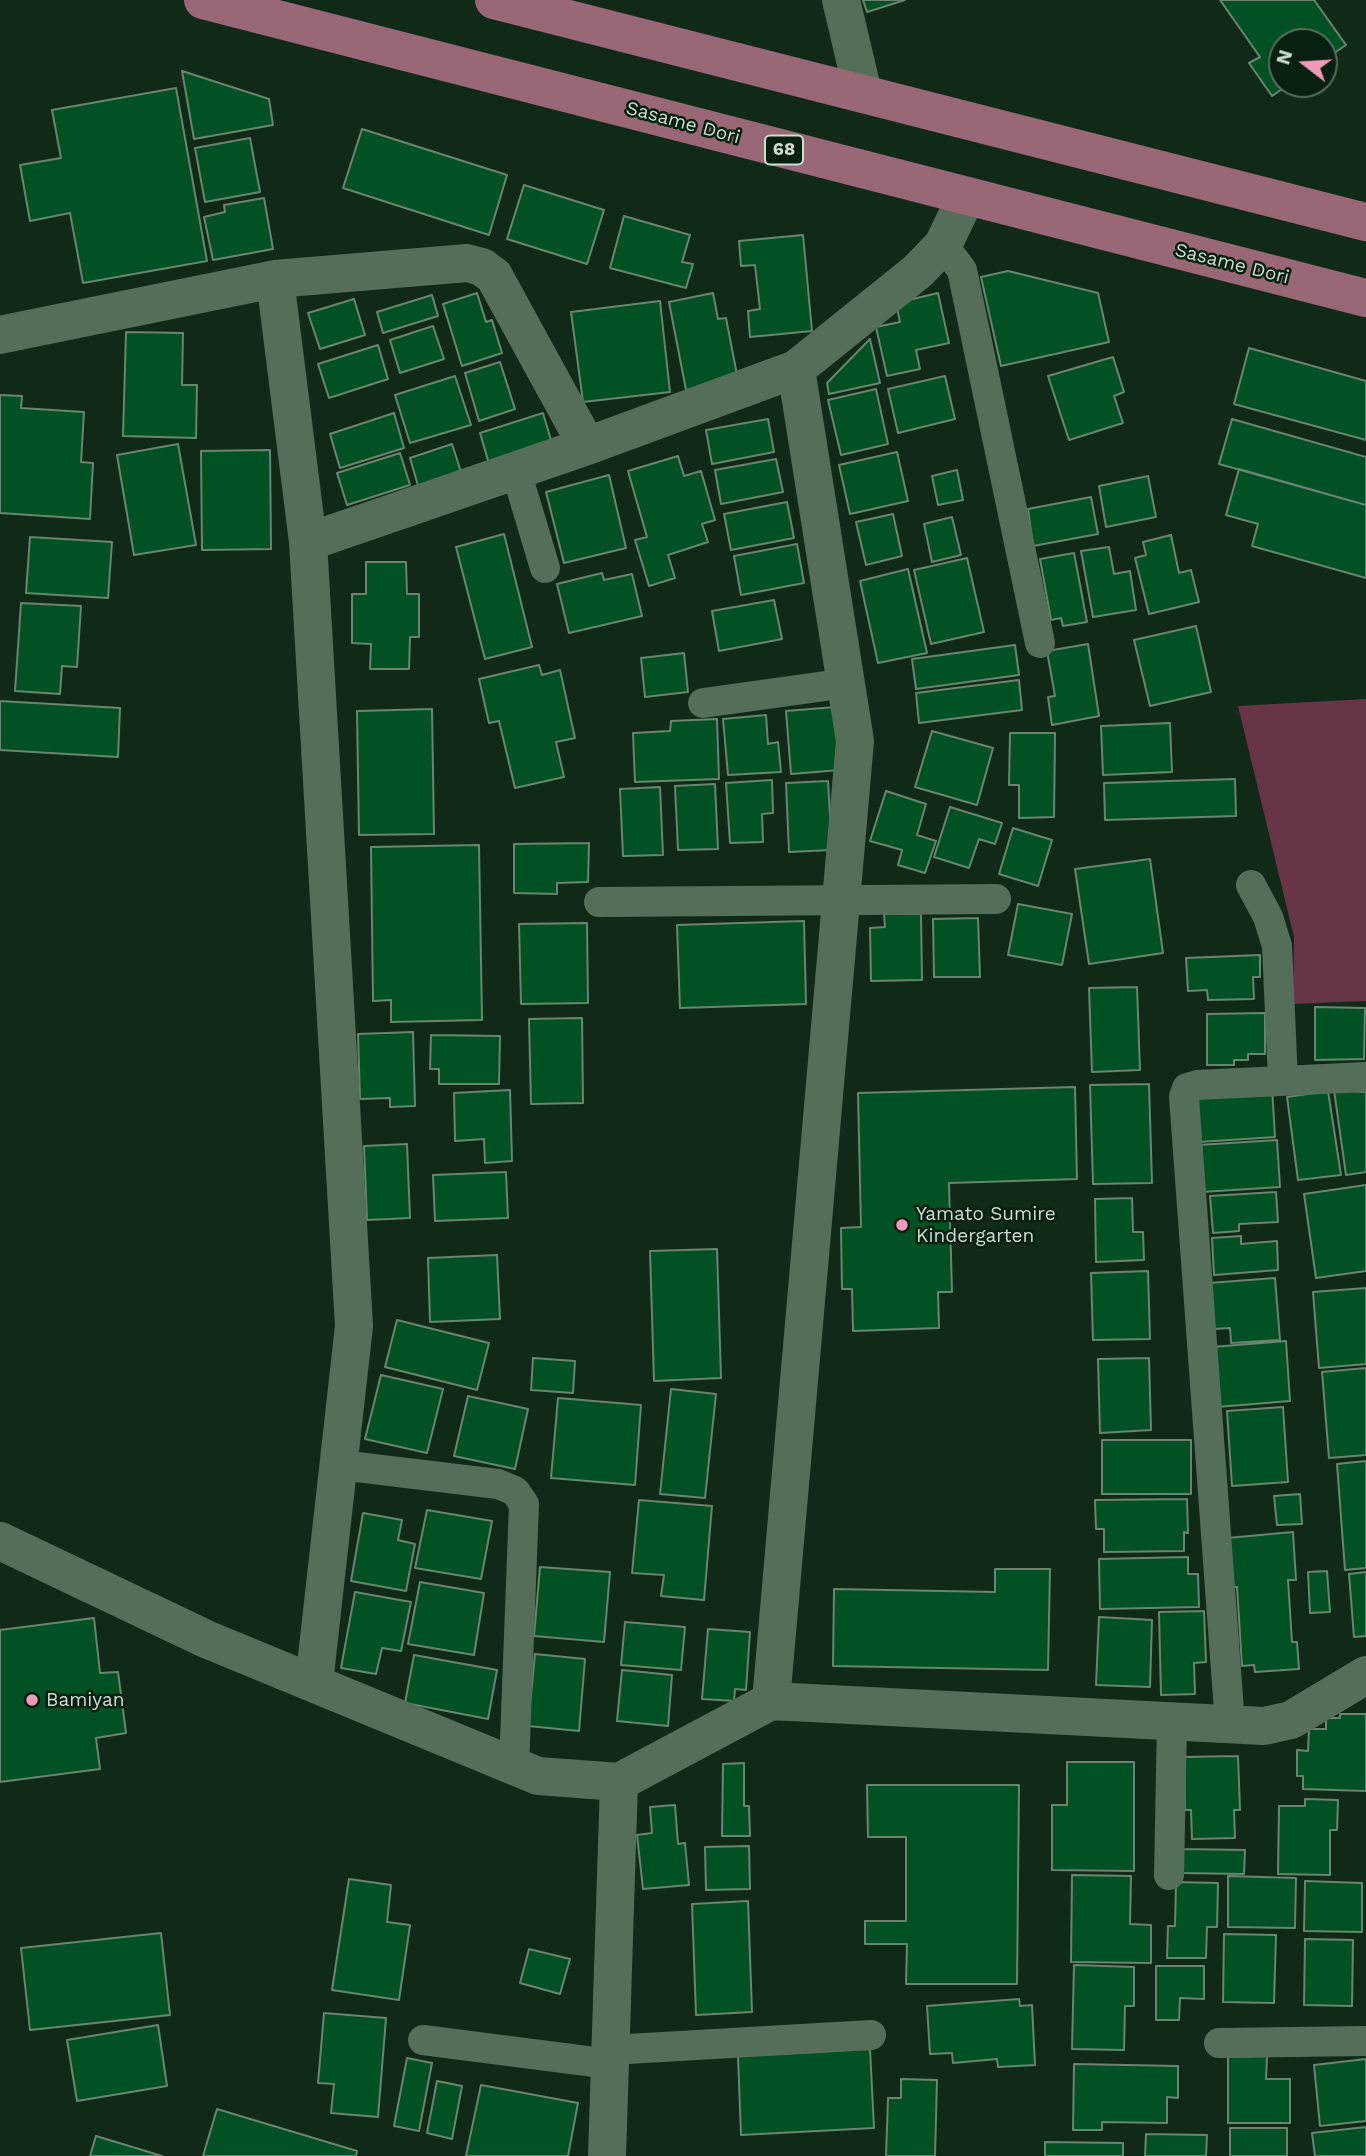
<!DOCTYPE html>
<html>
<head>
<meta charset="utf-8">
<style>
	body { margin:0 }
	#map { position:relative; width:1366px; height:2156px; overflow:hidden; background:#112a18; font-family:"Work Sans",sans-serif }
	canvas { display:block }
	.north { position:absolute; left:1268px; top:28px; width:70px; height:70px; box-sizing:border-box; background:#07200f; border:2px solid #576c5d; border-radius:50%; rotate:287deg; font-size:19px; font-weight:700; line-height:28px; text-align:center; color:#ceddd1 }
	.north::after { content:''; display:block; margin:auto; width:24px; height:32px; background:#f09ab6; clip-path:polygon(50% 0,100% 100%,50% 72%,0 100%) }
</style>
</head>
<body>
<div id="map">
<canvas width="1366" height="2156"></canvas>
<div class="north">N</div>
</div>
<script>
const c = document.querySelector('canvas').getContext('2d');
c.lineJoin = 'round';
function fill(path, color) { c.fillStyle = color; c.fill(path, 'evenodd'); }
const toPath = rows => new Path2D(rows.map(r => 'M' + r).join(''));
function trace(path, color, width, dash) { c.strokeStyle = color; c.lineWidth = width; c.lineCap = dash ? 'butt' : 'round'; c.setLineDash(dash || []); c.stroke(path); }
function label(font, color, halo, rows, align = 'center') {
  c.font = font + ' "Work Sans",sans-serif'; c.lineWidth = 5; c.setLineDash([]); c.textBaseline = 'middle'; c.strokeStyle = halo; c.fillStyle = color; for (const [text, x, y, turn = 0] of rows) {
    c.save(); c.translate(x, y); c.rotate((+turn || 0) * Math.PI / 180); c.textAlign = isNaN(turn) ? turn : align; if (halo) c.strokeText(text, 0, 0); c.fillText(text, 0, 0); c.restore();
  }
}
fill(toPath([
	[1366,699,1366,1001,1293,1004,1294,937,1238,706]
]), '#683547');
const building = toPath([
	[863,0,905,0,867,12,863,0],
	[1220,0,1314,0,1346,45,1324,60,1324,42,1282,42,1282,84,1289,84,1272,96,1249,63,1260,57,1220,0],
	[182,71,269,99,273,125,194,139,182,71],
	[176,88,207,261,83,283,70,213,30,221,20,165,61,158,52,110,176,88],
	[362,129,507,175,489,235,343,188,362,129],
	[250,138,260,192,205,202,195,148,250,138],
	[524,185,604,210,587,264,507,239,524,185],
	[264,198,273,249,213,260,204,217,225,212,224,205,264,198],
	[624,216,690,235,682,262,693,264,686,288,610,268,624,216],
	[803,235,812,331,750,337,748,311,760,309,755,265,741,266,739,241,803,235],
	[1008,271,1098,293,1109,342,1001,366,981,277,1008,271],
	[477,293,486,322,492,320,502,353,462,366,443,304,477,293],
	[713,293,718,319,726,318,738,380,686,390,669,302,713,293],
	[938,293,949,343,916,350,920,369,887,376,876,327,900,322,896,303,938,293],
	[432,295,438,316,383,333,377,312,432,295],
	[354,299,365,335,320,349,308,313,354,299],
	[660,301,670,392,583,402,571,312,660,301],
	[433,326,444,359,400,373,390,340,433,326],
	[126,332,183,333,182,385,197,385,196,438,123,436,126,332],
	[870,339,880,383,829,394,827,383,870,339],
	[378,345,388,379,329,398,318,364,378,345],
	[1249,348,1366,381,1366,440,1234,404,1249,348],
	[1113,357,1124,392,1114,396,1123,423,1069,440,1048,376,1113,357],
	[500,362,515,409,479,421,465,373,500,362],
	[455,376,471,425,410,443,395,395,455,376],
	[945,376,955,419,898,433,888,389,945,376],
	[876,389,888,444,841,455,828,400,876,389],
	[0,395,22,396,21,408,84,412,81,462,93,463,90,519,0,513,0,395],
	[394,413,404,448,340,468,330,434,394,413],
	[543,413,553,447,490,467,480,433,543,413],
	[768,419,774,452,712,464,706,430,768,419],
	[1232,419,1366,457,1366,505,1219,464,1232,419],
	[178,444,196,545,134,555,117,455,178,444],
	[452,444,462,475,419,489,410,458,452,444],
	[270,450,271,549,202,550,201,451,270,450],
	[897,452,908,501,850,514,839,465,897,452],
	[400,453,410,485,347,505,337,473,400,453],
	[678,456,684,476,701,471,715,520,702,524,708,542,668,555,675,578,649,586,635,540,647,537,628,471,678,456],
	[776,459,783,492,721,504,715,470,776,459],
	[1239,469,1366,505,1366,578,1252,546,1258,524,1226,515,1239,469],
	[957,470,963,500,938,505,932,476,957,470],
	[609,475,626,548,564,563,546,492,609,475],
	[1148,476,1156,517,1106,527,1099,486,1148,476],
	[1091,497,1098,534,1033,546,1028,509,1091,497],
	[787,502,794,538,731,550,724,514,787,502],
	[893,514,902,556,866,565,856,522,893,514],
	[952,517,961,555,932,562,924,524,952,517],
	[504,534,532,647,485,659,456,547,504,534],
	[1171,535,1179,573,1191,570,1199,602,1149,614,1135,558,1146,555,1143,542,1171,535],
	[30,537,112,542,108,598,26,593,30,537],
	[797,544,804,583,741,595,734,556,797,544],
	[1109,547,1114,574,1130,571,1136,610,1093,617,1081,551,1109,547],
	[1074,553,1087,622,1063,626,1061,618,1051,620,1040,559,1074,553],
	[967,558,984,632,931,644,914,570,967,558],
	[366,562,406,562,407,594,419,594,419,637,410,637,409,669,370,669,371,644,352,643,352,594,366,594,366,562],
	[908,569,927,653,878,663,860,581,908,569],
	[602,573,604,580,632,574,642,616,569,633,557,584,602,573],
	[774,600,782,639,719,651,712,611,774,600],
	[21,603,81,606,77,667,62,666,60,694,15,691,21,603],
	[1196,626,1211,692,1150,706,1134,640,1196,626],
	[1088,644,1099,716,1052,725,1048,697,1055,696,1047,651,1088,644],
	[1015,645,1019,675,916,689,912,659,1015,645],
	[684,653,688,692,645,697,641,658,684,653],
	[539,665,542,675,560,670,575,738,556,742,564,777,515,788,499,721,489,723,479,679,539,665],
	[1019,680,1022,710,919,723,916,693,1019,680],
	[0,701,120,708,118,757,0,750,0,701],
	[835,707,840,770,791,774,786,711,835,707],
	[432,709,434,834,359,835,357,711,432,709],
	[766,715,768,744,778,742,781,772,728,775,723,719,766,715],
	[717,719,719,779,635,782,633,733,670,731,671,721,717,719],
	[1170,723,1172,772,1103,775,1101,726,1170,723],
	[932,731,993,748,977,805,915,787,932,731],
	[1010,733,1055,733,1054,817,1019,818,1019,785,1009,785,1010,733],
	[1235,779,1236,816,1105,820,1104,783,1235,779],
	[772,780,773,813,762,814,763,842,730,843,726,783,772,780],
	[828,781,832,850,789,852,786,783,828,781],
	[715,784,718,849,678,850,675,786,715,784],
	[660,787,663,855,623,856,620,789,660,787],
	[886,791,926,804,917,835,936,841,925,873,898,865,902,850,870,841,886,791],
	[950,807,1002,823,995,844,979,839,969,868,934,857,950,807],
	[1013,828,1052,840,1038,886,999,874,1013,828],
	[589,843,588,882,557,883,557,894,514,893,514,844,589,843],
	[479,845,482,1020,391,1022,391,1000,373,1001,371,847,479,845],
	[1150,859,1163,953,1089,964,1075,869,1150,859],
	[1018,904,1072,914,1062,965,1008,955,1018,904],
	[884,914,921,914,922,980,871,981,870,928,885,927,884,914],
	[978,918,980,977,934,977,933,919,978,918],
	[804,921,806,1004,680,1008,677,925,804,921],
	[587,923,588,1003,521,1004,519,924,587,923],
	[1260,955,1260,977,1253,977,1254,999,1208,1000,1207,990,1188,991,1186,958,1260,955],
	[1137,987,1140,1070,1092,1072,1089,988,1137,987],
	[1315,1007,1365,1008,1364,1059,1315,1060,1315,1007],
	[1265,1013,1265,1054,1248,1054,1248,1060,1234,1060,1234,1065,1207,1065,1207,1014,1265,1013],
	[582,1018,583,1103,531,1104,529,1019,582,1018],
	[413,1032,415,1106,390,1107,390,1098,360,1099,358,1034,413,1032],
	[431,1035,500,1036,499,1084,439,1084,439,1069,430,1069,431,1035],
	[1149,1084,1152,1183,1093,1184,1090,1085,1149,1084],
	[1075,1087,1077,1179,949,1183,952,1292,938,1292,939,1328,853,1331,852,1289,842,1289,841,1228,861,1227,858,1093,1075,1087],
	[1272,1088,1275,1137,1199,1142,1196,1094,1272,1088],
	[510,1090,512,1161,485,1163,484,1139,455,1141,454,1093,510,1090],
	[1334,1090,1366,1092,1366,1172,1346,1175,1334,1090],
	[1328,1091,1341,1175,1298,1180,1287,1097,1328,1091],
	[1277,1140,1280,1187,1202,1192,1198,1145,1277,1140],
	[407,1144,410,1218,367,1220,364,1146,407,1144],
	[506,1172,508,1218,435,1221,433,1175,506,1172],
	[1366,1185,1366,1271,1316,1278,1304,1194,1366,1185],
	[1276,1192,1278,1222,1239,1224,1239,1231,1213,1233,1210,1196,1276,1192],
	[1132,1198,1133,1232,1143,1232,1144,1260,1096,1262,1095,1199,1132,1198],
	[1241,1236,1241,1244,1277,1241,1278,1270,1214,1275,1212,1238,1241,1236],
	[717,1249,721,1378,654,1381,650,1251,717,1249],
	[497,1255,500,1319,430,1322,428,1258,497,1255],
	[1148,1271,1150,1339,1093,1340,1091,1273,1148,1271],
	[1275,1278,1280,1340,1231,1343,1230,1328,1213,1329,1209,1283,1275,1278],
	[1366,1288,1366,1364,1319,1368,1313,1292,1366,1288],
	[397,1320,489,1343,477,1390,385,1367,397,1320],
	[1286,1341,1290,1401,1217,1407,1212,1347,1286,1341],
	[533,1358,575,1361,573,1393,531,1390,533,1358],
	[1149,1358,1151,1430,1100,1433,1098,1359,1149,1358],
	[1366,1368,1366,1455,1329,1458,1322,1372,1366,1368],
	[381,1375,443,1389,427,1453,365,1439,381,1375],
	[671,1389,716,1394,705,1498,660,1494,671,1389],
	[468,1396,528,1409,515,1469,454,1456,468,1396],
	[558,1398,641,1405,635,1485,551,1478,558,1398],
	[1283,1407,1288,1482,1232,1486,1227,1411,1283,1407],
	[1102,1440,1191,1440,1191,1494,1102,1494,1102,1440],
	[1366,1461,1366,1568,1345,1570,1337,1464,1366,1461],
	[1300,1494,1302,1524,1277,1525,1274,1496,1300,1494],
	[1187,1499,1188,1533,1184,1532,1184,1551,1104,1552,1104,1529,1096,1529,1095,1500,1187,1499],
	[639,1500,712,1506,704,1600,661,1596,664,1575,632,1573,639,1500],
	[427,1510,492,1521,481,1579,415,1568,427,1510],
	[363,1513,402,1520,398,1540,415,1544,406,1591,351,1581,363,1513],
	[1293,1532,1296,1580,1288,1580,1292,1642,1297,1642,1299,1669,1255,1672,1254,1665,1242,1666,1237,1587,1230,1587,1227,1538,1293,1532],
	[1188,1557,1188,1574,1198,1574,1199,1607,1100,1609,1099,1559,1188,1557],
	[540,1567,610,1572,604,1642,534,1636,540,1567],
	[995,1569,1050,1569,1048,1670,833,1666,834,1589,995,1592,995,1569],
	[1327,1571,1330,1612,1310,1613,1308,1572,1327,1571],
	[1366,1572,1366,1636,1354,1637,1349,1574,1366,1572],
	[420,1582,484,1593,474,1655,408,1644,420,1582],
	[355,1592,411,1602,401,1651,382,1648,376,1674,341,1668,355,1592],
	[1204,1611,1206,1662,1194,1663,1195,1694,1161,1695,1159,1612,1204,1611],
	[1099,1617,1152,1620,1150,1687,1096,1685,1099,1617],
	[94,1618,100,1673,118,1672,126,1733,96,1738,100,1769,0,1782,0,1630,94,1618],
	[625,1622,685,1627,681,1670,621,1665,625,1622],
	[708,1629,750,1632,746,1690,735,1689,734,1701,702,1699,708,1629],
	[535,1654,585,1659,579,1731,528,1726,535,1654],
	[414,1655,497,1670,488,1719,405,1703,414,1655],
	[622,1670,672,1675,668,1726,617,1721,622,1670],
	[1340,1714,1366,1714,1366,1791,1303,1789,1303,1776,1297,1776,1297,1750,1308,1751,1309,1729,1326,1729,1326,1718,1340,1718,1340,1714],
	[1238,1756,1240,1810,1234,1810,1235,1838,1192,1839,1191,1810,1185,1810,1184,1757,1238,1756],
	[1067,1762,1134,1762,1134,1871,1052,1870,1052,1805,1067,1805,1067,1762],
	[744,1763,744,1806,749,1806,750,1836,722,1836,723,1764,744,1763],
	[867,1785,1019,1785,1017,1984,906,1984,907,1944,865,1944,865,1921,906,1921,906,1837,868,1837,867,1785],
	[1305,1799,1338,1800,1337,1830,1330,1830,1330,1875,1278,1874,1279,1806,1305,1806,1305,1799],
	[675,1805,678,1844,685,1843,689,1885,643,1889,637,1835,652,1833,650,1807,675,1805],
	[749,1846,750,1889,706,1890,705,1847,749,1846],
	[1181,1849,1245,1850,1244,1874,1180,1873,1181,1849],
	[1072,1875,1131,1876,1130,1924,1151,1925,1151,1963,1071,1962,1072,1875],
	[1228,1876,1296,1878,1295,1928,1228,1927,1228,1876],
	[349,1879,391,1885,387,1922,410,1925,399,2000,332,1990,349,1879],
	[1305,1881,1362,1883,1362,1932,1304,1931,1305,1881],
	[1176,1882,1218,1883,1217,1927,1207,1927,1206,1958,1167,1958,1168,1926,1175,1926,1176,1882],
	[748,1901,752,2012,696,2015,692,1904,748,1901],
	[161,1933,170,2015,30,2030,21,1948,161,1933],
	[1224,1934,1276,1935,1274,2003,1223,2002,1224,1934],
	[1305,1939,1353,1940,1352,2006,1304,2005,1305,1939],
	[529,1949,570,1959,560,1994,520,1983,529,1949],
	[1074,1965,1134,1967,1134,2006,1125,2006,1124,2050,1072,2049,1074,1965],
	[1156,1966,1204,1966,1204,1999,1180,1998,1179,2020,1156,2020,1156,1966],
	[1019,1999,1020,2006,1032,2005,1035,2065,998,2067,997,2059,953,2063,952,2053,930,2054,927,2006,1019,1999],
	[324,2013,386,2018,378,2117,331,2113,334,2084,318,2083,324,2013],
	[158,2025,167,2086,77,2101,67,2040,158,2025],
	[870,2049,874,2128,741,2135,738,2056,870,2049],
	[1267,2056,1266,2079,1290,2079,1290,2123,1228,2123,1228,2057,1267,2056],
	[407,2058,432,2063,419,2131,394,2126,407,2058],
	[1366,2059,1366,2121,1320,2126,1314,2065,1366,2059],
	[1074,2064,1178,2066,1178,2098,1167,2097,1167,2123,1102,2122,1102,2130,1073,2130,1074,2064],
	[901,2079,937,2080,935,2156,886,2156,888,2098,901,2098,901,2079],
	[437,2081,462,2086,452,2139,427,2133,437,2081],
	[481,2085,578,2103,568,2156,466,2156,481,2085],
	[217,2109,357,2151,356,2156,203,2156,217,2109],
	[1366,2127,1366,2156,1315,2156,1312,2133,1366,2127],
	[1230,2128,1287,2128,1287,2156,1230,2156,1230,2128],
	[1146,2134,1207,2135,1206,2156,1145,2156,1146,2134],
	[96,2136,162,2156,90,2156,96,2136],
	[1045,2142,1123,2143,1123,2156,1045,2156,1045,2142]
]);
fill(building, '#015125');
trace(building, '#69856f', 2);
trace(toPath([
	[943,245,962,270,1040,643],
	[516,471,545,568],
	[703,703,847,683],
	[1251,885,1268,917,1277,946,1283,1080],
	[599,902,996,899],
	[340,1465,498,1484,515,1491,524,1504,514,1767],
	[1230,1725,1184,1097,1187,1088,1197,1085,1366,1077],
	[1169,1875,1172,1722],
	[423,2040,610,2064],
	[1219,2043,1366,2041],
	[610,2050,871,2035]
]), '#546e5a', 30);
trace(toPath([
	[841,0,863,93],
	[275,279,308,542,354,1326,314,1683],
	[0,335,275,279,467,263,482,267,494,276,587,446],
	[308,542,587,446,796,369,918,271,943,245,966,197],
	[0,1541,206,1639,538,1776,619,1782,771,1701,1264,1726,1291,1720,1366,1675],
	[771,1701,855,741,796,369],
	[607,2156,619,1782]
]), '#546e5a', 38);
trace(toPath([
	[203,0,1366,298],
	[494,0,1366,222]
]), '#986875', 38);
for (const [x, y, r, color] of [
	[902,1225,7,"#f09ab6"],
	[32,1700,7,"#f09ab6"]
]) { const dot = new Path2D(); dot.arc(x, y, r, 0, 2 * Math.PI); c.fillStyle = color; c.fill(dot); trace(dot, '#07200f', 2.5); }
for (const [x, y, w] of [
	[784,150,38]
]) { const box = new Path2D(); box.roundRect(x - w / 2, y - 14.5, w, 29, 5); c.fillStyle = '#07200f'; c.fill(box); trace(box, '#ceddd1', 2); }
label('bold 18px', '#ceddd1', null, [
	["68",784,150]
]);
label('19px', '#ceddd1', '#07200f', [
	["Sasame Dori",683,123,15],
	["Sasame Dori",1232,264,14]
]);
label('19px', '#ceddd1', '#07200f', [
	["Yamato Sumire",916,1214],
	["Kindergarten",916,1236],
	["Bamiyan",46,1700]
], 'left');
</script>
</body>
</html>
